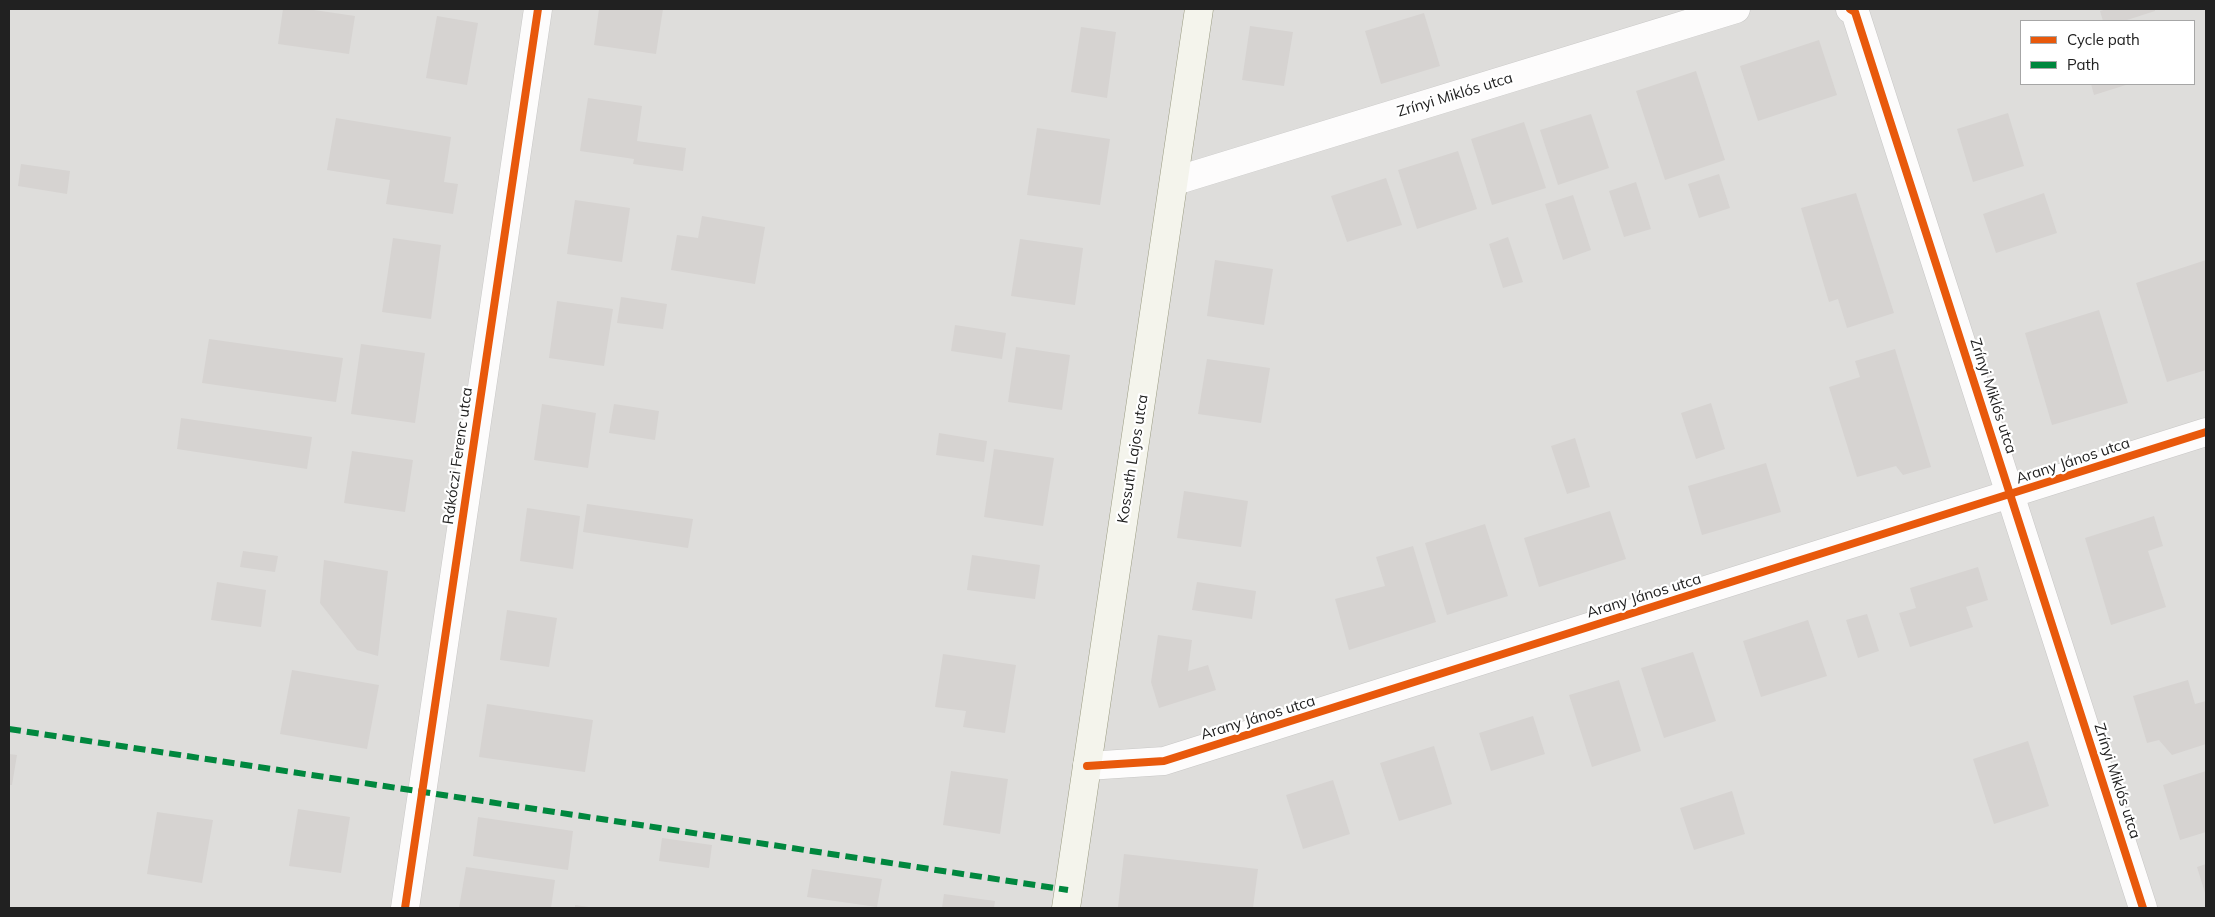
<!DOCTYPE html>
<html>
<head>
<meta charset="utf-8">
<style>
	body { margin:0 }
	#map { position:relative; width:2215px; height:917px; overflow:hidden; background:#efedea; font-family:Mulish,sans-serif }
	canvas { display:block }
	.frame { position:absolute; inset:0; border:10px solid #212121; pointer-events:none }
	.legend { position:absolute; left:2020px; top:20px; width:175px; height:65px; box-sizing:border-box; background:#fff; border:1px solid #a6a6a6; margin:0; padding:6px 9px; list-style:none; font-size:15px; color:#212121 }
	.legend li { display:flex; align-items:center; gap:10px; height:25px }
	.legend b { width:25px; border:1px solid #a6a6a6 }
</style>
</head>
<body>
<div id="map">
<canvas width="2215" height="917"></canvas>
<div class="frame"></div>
<ul class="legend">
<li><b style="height:6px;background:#e8590c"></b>Cycle path</li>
<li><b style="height:6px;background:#00873e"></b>Path</li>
</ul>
</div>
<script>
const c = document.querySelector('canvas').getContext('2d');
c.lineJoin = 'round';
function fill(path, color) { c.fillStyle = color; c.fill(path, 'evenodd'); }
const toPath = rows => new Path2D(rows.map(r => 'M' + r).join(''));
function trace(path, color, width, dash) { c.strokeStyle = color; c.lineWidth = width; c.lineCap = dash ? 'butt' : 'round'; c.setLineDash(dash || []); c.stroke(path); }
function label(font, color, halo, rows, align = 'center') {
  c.font = font + ' Mulish,sans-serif'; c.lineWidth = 4.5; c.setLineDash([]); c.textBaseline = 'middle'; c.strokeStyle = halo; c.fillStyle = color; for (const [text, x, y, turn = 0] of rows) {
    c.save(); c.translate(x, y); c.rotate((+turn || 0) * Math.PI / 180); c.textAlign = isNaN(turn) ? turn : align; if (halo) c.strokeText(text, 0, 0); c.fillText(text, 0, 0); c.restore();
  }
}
fill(toPath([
	[9,9,2206,9,2206,908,9,908],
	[2021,21,2194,21,2194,84,2021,84]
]), '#dedddb');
fill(toPath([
	[283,9,307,9,355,16,349,54,278,44],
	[599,9,663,9,656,54,594,45],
	[2107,9,2155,9,2155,11,2124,21,2103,21,2100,11],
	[1424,13,1440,66,1381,84,1365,31],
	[437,16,478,23,467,85,426,78],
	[1250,26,1293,32,1284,86,1242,80],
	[1081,27,1116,32,1107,98,1071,92],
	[1819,40,1837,95,1758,121,1740,66],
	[1696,71,1725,160,1665,180,1636,91],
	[2091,84,2129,84,2094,95],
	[588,98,642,106,637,141,686,148,683,171,633,164,634,159,580,151],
	[2008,113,2024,166,1973,182,1957,129],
	[1591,114,1609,168,1558,185,1540,130],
	[336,118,451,137,444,182,458,184,453,214,386,204,390,180,327,170],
	[1524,122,1546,188,1492,205,1471,139],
	[1037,128,1110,139,1100,205,1027,195],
	[1458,151,1477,209,1417,229,1398,170],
	[21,164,70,171,67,194,18,186],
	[1719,174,1730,208,1699,218,1688,184],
	[1386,178,1402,225,1347,242,1331,196],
	[1636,182,1651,229,1624,237,1609,191],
	[1856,193,1894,313,1847,328,1838,299,1829,302,1801,208],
	[2044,193,2057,233,1996,253,1983,214],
	[1573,195,1591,250,1563,260,1545,204],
	[575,200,630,208,622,262,567,254],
	[702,216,765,227,755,284,671,270,677,235,698,238],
	[1508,237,1523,282,1503,288,1489,244],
	[393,238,441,245,431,319,382,312],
	[1020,239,1083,248,1075,305,1011,296],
	[1215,260,1273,269,1264,325,1207,316],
	[2206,260,2206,370,2167,382,2136,283],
	[621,297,667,304,663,329,617,323],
	[557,301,613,309,604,366,549,358],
	[2099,310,2128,403,2052,425,2025,333],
	[955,325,1006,333,1002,359,951,351],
	[209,339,343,358,336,402,202,383],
	[361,344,425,353,415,423,351,414],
	[1016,347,1070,355,1062,410,1008,402],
	[1895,349,1931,467,1903,475,1896,466,1857,477,1829,387,1860,377,1855,361],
	[1207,359,1270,368,1261,423,1198,414],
	[1711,403,1725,449,1696,459,1681,413],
	[542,404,596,413,588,468,534,460],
	[614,404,659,411,655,440,609,433],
	[181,418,312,437,307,469,177,449],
	[939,433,987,441,984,462,936,455],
	[1575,438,1590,487,1567,494,1551,446],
	[994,449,1054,458,1043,526,984,517],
	[352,451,413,460,405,512,344,503],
	[1766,463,1781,512,1702,535,1688,486],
	[1184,491,1248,501,1241,547,1177,538],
	[587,504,693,519,688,548,583,532],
	[527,508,580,516,573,569,520,561],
	[1610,511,1626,559,1539,587,1524,538],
	[2154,516,2163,546,2148,551,2166,607,2111,625,2085,538],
	[1485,524,1508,596,1447,615,1425,543],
	[1413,546,1436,622,1349,650,1335,599,1385,586,1376,557],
	[243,551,278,556,275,572,240,567],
	[972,555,1040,565,1035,599,967,590],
	[324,560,388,571,378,656,357,650,320,603],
	[1978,567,1988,600,1966,607,1973,627,1910,647,1899,613,1916,608,1910,588],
	[217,582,266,590,261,627,211,620],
	[1197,582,1256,591,1252,619,1192,610],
	[507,610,557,618,549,667,500,660],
	[1867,614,1879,651,1858,658,1846,620],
	[1808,620,1827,676,1761,697,1743,641],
	[1158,635,1192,640,1188,671,1208,665,1216,690,1159,708,1151,682],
	[1693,652,1716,721,1664,738,1641,668],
	[943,654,1016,665,1005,733,963,727,966,711,935,707],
	[292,670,379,685,367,749,280,734],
	[1619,680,1641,751,1592,767,1569,695],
	[2188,680,2195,704,2206,701,2206,744,2172,755,2159,740,2147,743,2133,696],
	[487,704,593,720,585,772,479,757],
	[1533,716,1545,754,1491,771,1479,733],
	[2028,741,2049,806,1994,824,1973,759],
	[1434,746,1452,804,1399,821,1380,763],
	[9,754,17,755,12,785,9,785],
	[951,771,1008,779,1000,834,943,825],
	[2206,771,2206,832,2180,840,2163,785],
	[1333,780,1350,834,1303,849,1286,795],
	[1732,791,1745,834,1694,850,1680,808],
	[298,809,350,817,341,873,289,866],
	[157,812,213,820,202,883,147,874],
	[478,817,573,831,568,870,473,856],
	[662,838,712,845,709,868,659,861],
	[1124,854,1258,869,1253,908,1118,907],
	[2206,864,2206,896,2197,867],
	[466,867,555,880,551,908,459,908],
	[812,869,882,879,877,907,807,897],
	[944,894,995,901,994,908,942,908],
	[575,905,589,907,589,908,575,908]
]), '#d6d3d1');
const minor = toPath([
	[1850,9,1855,12,2143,908],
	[1175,181,1736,9],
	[1087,766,1164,761,2206,432],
	[405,908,538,9]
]);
const secondary = toPath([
	[1066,908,1199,9]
]);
trace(minor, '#c8c7c6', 29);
trace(secondary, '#999a80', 29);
trace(minor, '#fdfcfc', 28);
trace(secondary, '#f4f4ec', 28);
trace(toPath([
	[9,729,1068,890]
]), '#00873e', 6, [12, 6]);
trace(toPath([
	[1850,9,1855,12,2143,908],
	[1087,766,1164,761,2206,432],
	[405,908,538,9]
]), '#e8590c', 8);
label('15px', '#212121', '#fff', [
	["Zrínyi Miklós utca",1455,95,-17],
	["Zrínyi Miklós utca",1993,396,72],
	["Rákóczi Ferenc utca",458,456,-82],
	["Kossuth Lajos utca",1133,459,-81],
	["Arany János utca",2073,461,-18],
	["Arany János utca",1644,596,-17],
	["Arany János utca",1258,718,-17],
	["Zrínyi Miklós utca",2117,781,72]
]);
</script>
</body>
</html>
